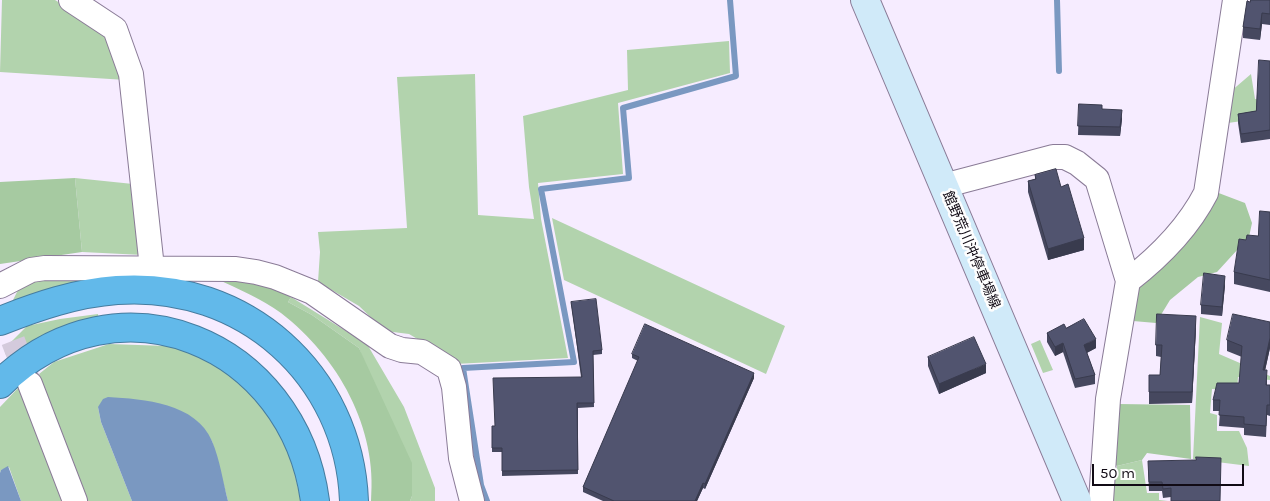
<!DOCTYPE html>
<html>
<head>
<meta charset="utf-8">
<style>
	body { margin:0 }
	#map { position:relative; width:1270px; height:501px; overflow:hidden; background:#f6ecff; font-family:Karla,sans-serif }
	canvas { display:block }
	.scale { position:absolute; left:1092px; top:464px; width:152px; height:22px; box-sizing:border-box; border:2px solid #110b15; border-top:0; padding-left:6px; font-size:15px; line-height:18px; white-space:nowrap; color:#110b15; -webkit-text-stroke:4px #fefefe; paint-order:stroke }
</style>
</head>
<body>
<div id="map">
<canvas width="1270" height="501"></canvas>
<div class="scale">50 m</div>
</div>
<script>
const ctx = document.querySelector('canvas').getContext('2d');
ctx.lineJoin = 'round';
function fillPath(path, color) { ctx.fillStyle = color; ctx.fill(path, 'evenodd'); }
function trace(path, color, width, dash) { ctx.strokeStyle = color; ctx.lineWidth = width; ctx.lineCap = dash ? 'butt' : 'round'; ctx.setLineDash(dash || []); ctx.stroke(path); }
function write(font, color, halo, rows, align = 'center') {
  ctx.font = font + ' Karla,"Noto Sans JP",sans-serif'; ctx.lineWidth = 5; ctx.setLineDash([]); ctx.textBaseline = 'middle'; ctx.strokeStyle = halo; ctx.fillStyle = color; for (const [text, x, y, turn = 0] of rows) {
    ctx.save(); ctx.translate(x, y); ctx.rotate((+turn || 0) * Math.PI / 180); ctx.textAlign = isNaN(turn) ? turn : align; if (halo) ctx.strokeText(text, 0, 0); ctx.fillText(text, 0, 0); ctx.restore();
  }
}
fillPath(new Path2D(`
	M2 0H55L111 34 126 80 0 72Z
	M729 41 730 73 618 103 623 174 538 183 541 219 568 358 455 364 436 350 409 334 385 331 359 306 318 282 320 252 318 232 407 228 397 77 475 74 478 215 534 219 529 187 523 116 628 90 627 50Z
	M1251 74 1255 99 1270 101V117L1228 123 1230 92Z
	M75 178 133 184 143 255 82 252Z
	M552 218 785 326 766 374 564 280Z
	M37 279 100 280 12 302 20 286Z
	M291 297 367 344 404 407 435 488V501H410L412 496 359 348 312 315 288 302Z
	M98 314 99 322 14 361 6 355 4 349 27 326 60 319Z
	M1200 317 1222 323 1219 354 1270 376V380L1238 377 1237 391 1212 389 1210 413 1217 415V431H1239L1247 448 1249 466 1193 459Z
	M1040 340 1053 370 1043 373 1031 344Z
	M109 344 167 346 194 353 248 386 285 432 301 501H228L212 441 198 422 98 407 101 422 132 501H87L39 374 54 362Z
	M20 386 64 501H21L9 467 1 470 0 473V407Z
	M1142 460 1147 493H1159V500L1168 501H1112L1117 466Z`), '#b2d3ad');
fillPath(new Path2D(`
	M75 178 82 252 0 264V182Z
	M1216 192 1245 203 1252 223 1249 237 1217 272 1198 277 1170 300 1156 323 1133 321 1138 288Z
	M217 279C244 281 267 285 291 297L288 302 312 315 359 348 412 463V496L410 501H371C378 428 338 357 281 313 262 299 238 289 217 279Z
	M1118 404 1190 405 1191 459 1147 453 1142 460 1117 466 1113 462Z`), '#a6caa1');
fillPath(new Path2D(`
	M108 397C144 399 196 403 212 441 220 460 223 482 228 501H132L101 422 98 407 103 399Z
	M8 466 21 501H0V473L1 470Z`), '#7a98c1');
trace(new Path2D(`
	M1057 0 1059 71
	M487 501 481 485 463 368 574 362 541 189 629 178 623 108 736 76 730 0`), '#7a98c1', 6);
trace(new Path2D(`
	M0 307 29 382`), '#d4cadc', 24, [24, 12]);
const street = new Path2D(`
	M71 0 115 29 131 74 152 268
	M943 186 1053 157H1065L1077 163 1097 179 1128 281 1108 399 1101 501
	M1128 281C1159 257 1188 228 1206 193L1235 0
	M0 286 31 270 45 268 236 269 256 272 275 277 312 292 390 346 402 350 422 352 449 369 454 387 461 458 472 501
	M30 384 75 501`);
const secondary = new Path2D(`
	M865 0 1077 501`);
const highway = new Path2D(`
	M0 321C38 306 76 293 117 290 244 281 349 374 354 501
	M0 384C118 268 294 343 315 501`);
trace(street, '#8a7b97', 26);
trace(secondary, '#8a7b97', 30);
trace(highway, '#467c9f', 30);
trace(street, '#fff', 24);
trace(secondary, '#d0eaf9', 28);
trace(highway, '#62b9ea', 28);
fillPath(new Path2D(`
	M1270 0V25L1262 24 1260 40 1243 38V27L1250 2Z
	M1270 61V139L1241 143 1238 123V114L1256 111Z
	M1079 104 1102 109 1122 119 1120 136 1078 135Z
	M1035 175 1061 187 1084 250 1048 260 1028 192V181L1035 179Z
	M1270 212V292L1234 284V272L1246 240 1258 236Z
	M1225 285 1222 316 1201 314V305Z
	M571 302 602 350V354L593 355 594 407 578 408V474L502 476V452H492V426H495L581 377Z
	M1270 322V348L1265 370 1267 381V385H1270V416L1267 415 1266 437 1244 435V428L1219 426 1220 411H1213V400L1239 383 1242 357 1227 351V340Z
	M1066 328 1096 348 1087 353 1095 375V384L1075 388 1063 352 1055 356 1047 342V333Z
	M1196 328 1192 403 1149 404V375H1160L1161 357 1156 356V345Z
	M632 354 754 378 705 489 703 488 697 501H603L583 492V487L638 361 632 358Z
	M928 357 986 373 939 394 928 366Z
	M1221 458 1171 497 1163 498 1162 491H1149L1148 470 1196 460Z`), '#46485f');
fillPath(new Path2D(`
	M1262 13V24L1260 40V29Z
	M1122 110V119L1120 136V127Z
	M1084 238V250L1048 260V249Z
	M1225 276V285L1222 316V307Z
	M1196 316V328L1192 403V392Z
	M1270 338V348L1263 380V370Z
	M1096 339V348L1084 354V345Z
	M1063 343V352L1055 356V347Z
	M986 364V373L939 394V384Z
	M754 373V378L705 489V484Z
	M703 483V488L697 501H695Z`), '#393b4e');
const building = new Path2D(`
	M1251 0H1270V14L1262 13 1260 29 1243 27 1247 1 1250 2Z
	M1259 60 1270 61V130L1241 134 1238 114 1256 111Z
	M1079 104 1102 105V109L1122 110 1120 127 1078 126Z
	M1056 169 1061 187 1068 184 1084 238 1048 249 1028 181 1036 179 1035 175Z
	M1260 211 1270 212V280L1234 272 1239 239 1246 240 1247 235 1258 236Z
	M1204 273 1225 276 1222 307 1201 305Z
	M596 299 602 350 593 351 594 403H577L578 470 502 471V448H492V426H495L493 378 582 377 571 302Z
	M1157 314 1196 316 1192 392H1149V375H1160L1162 345H1156Z
	M1233 314 1270 322V338L1263 370H1267L1266 385H1270V405H1267L1266 426 1244 424V417L1219 415 1220 400H1213L1217 383H1239L1242 346 1227 340Z
	M1084 319 1096 339 1084 345 1095 375 1075 379 1063 343 1055 347 1047 333 1064 324 1066 328Z
	M645 324 754 373 705 484 703 483 695 501H614L583 487 639 357 632 354Z
	M974 337 986 364 939 384 928 357Z
	M1196 457 1221 458 1220 501H1171V488L1163 489 1162 482H1149L1148 461 1196 460Z`);
fillPath(building, '#51546f');
trace(building, '#393b4e', 1);
write('14px', '#110b15', '#fefefe', [
	["館野荒川沖停車場線",971,250,67]
]);
</script>
</body>
</html>
